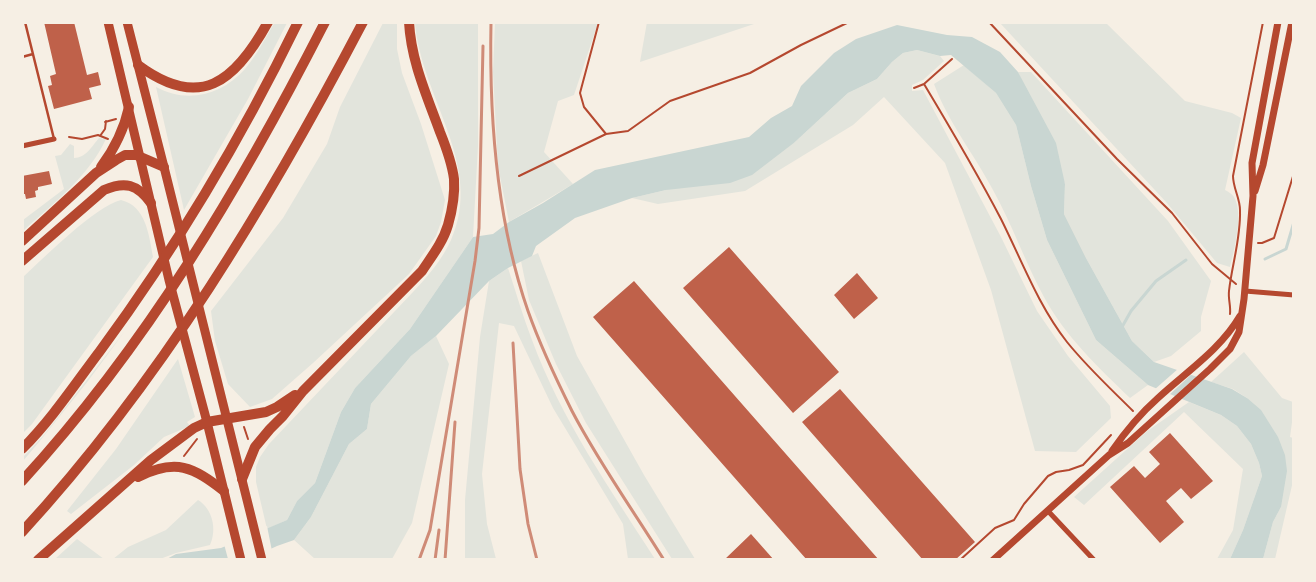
<!DOCTYPE html>
<html>
<head>
<meta charset="utf-8">
<style>
	body { margin:0 }
	#map { position:relative; width:1316px; height:582px; overflow:hidden; background:#f6efe4; font-family:Spectral,serif }
	canvas { display:block }
	.frame { position:absolute; inset:0; border:24px solid #f6efe4; pointer-events:none }
</style>
</head>
<body>
<div id="map">
<canvas width="1316" height="582"></canvas>
<div class="frame"></div>
</div>
<script>
const ctx = document.querySelector('canvas').getContext('2d');
ctx.lineJoin = 'round';
function fillPath(path, color) { ctx.fillStyle = color; ctx.fill(path, 'evenodd'); }
function trace(path, color, width, dash) { ctx.strokeStyle = color; ctx.lineWidth = width; ctx.lineCap = dash ? 'butt' : 'round'; ctx.setLineDash(dash || []); ctx.stroke(path); }
fillPath(new Path2D(`
	M275 22 287 23 248 99 184 210 156 87C187 104 222 95 245 69 257 55 265 38 275 22Z
	M415 22 476 23 478 24V146L473 237 410 329 355 388 341 412 315 483 297 501 287 520 267 529 256 482V467L260 457 269 444 413 292C428 276 442 260 451 240 485 165 420 96 415 22Z
	M647 22H757V23L640 62Z
	M383 23H397V49L402 73 421 124 445 200 441 222 436 236 409 274 313 363 272 399 250 407 228 384 215 341 211 311 283 218 327 144 340 107Z
	M495 23H598L574 95 558 101 544 152 573 184 509 222 498 166 493 72Z
	M1000 23H1106L1185 101 1232 113 1241 118 1225 190C1229 192 1232 194 1234 197 1244 214 1234 250 1230 267L1217 263 1166 202Z
	M917 50 940 56 944 61 923 80 912 85V91L923 90 1001 237 1037 311 1068 356 1110 406 1111 418 1076 452 1035 451 991 290 945 163 884 97 853 125 745 191 658 204 632 198 666 190 795 142 848 93 877 79 892 62 903 53Z
	M964 65 996 93 1016 125 1031 186 1047 240 1096 340 1148 385 1130 398C1098 367 1065 336 1044 297 1025 262 1012 224 993 190 974 154 948 122 934 84Z
	M1018 72H1031L1168 221 1211 281 1201 317V331L1171 356 1154 362 1132 341 1086 258 1064 214 1065 184Z
	M99 138 106 139C89 176 52 205 23 231V220L64 189 55 156 61 155 70 144 74 146V158C86 158 92 146 99 138Z
	M121 200C146 206 149 235 153 257L32 424 23 433V277C45 257 94 207 121 200Z
	M538 253 577 356 644 475 695 559H672L586 423 556 364 529 300 521 261Z
	M508 268C516 292 523 317 532 340 561 419 610 489 655 559H628L623 524 553 408 514 326 499 323 482 474 487 524 496 559 465 560V500L480 337 489 281Z
	M125 331 88 381 39 442 23 461V457L44 435Z
	M436 336 449 364 412 523 392 559H315L294 540 311 517 349 444 367 429 371 404 411 356Z
	M1244 352 1282 398 1293 402V415L1290 437 1293 438V481L1275 559H1263L1273 522 1281 507 1247 398 1233 389 1211 382Z
	M178 359 195 417 187 422 190 426 164 437 134 465 71 514 67 511 116 449Z
	M1189 402 1221 415 1237 426 1251 444 1259 463 1262 476 1243 530 1230 559H1217L1233 530 1243 469 1184 412 1084 505 1074 497 1146 432Z
	M198 500C213 509 217 530 210 545L176 553 160 559H113L128 547 166 530Z
	M77 539 104 559H55Z`), '#e2e4dc');
fillPath(new Path2D(`
	M897 25 947 35 972 37 1000 52 1018 72 1056 143 1065 184 1064 214 1086 258 1132 341 1154 362 1232 389 1247 398 1261 410 1278 437 1285 455 1287 471 1281 507 1273 522 1263 559H1230L1243 530 1262 476 1259 463 1251 444 1237 426 1221 415 1148 385 1096 340 1047 240 1031 186 1016 125 996 93 951 55 940 56 917 50 903 53 892 62 877 79 848 93 795 142 752 175 730 183 666 190 632 198 575 218 536 246 532 256 508 268 489 281 436 336 411 356 371 404 367 429 349 444 311 517 294 540 277 546 249 559 165 560 176 554 221 548 287 520 297 501 315 483 341 412 355 388 410 329 473 237 493 234 509 222 543 203 595 170 749 137 771 118 792 106 801 86 834 53 856 39Z`), '#c9d6d2');
fillPath(new Path2D(`
	M1179 368 1193 373 1168 396 1154 390Z
	M267 526 272 551 254 560 228 559 224 544Z`), '#f6efe4');
trace(new Path2D(`
	M1265 259 1286 249 1294 222
	M1122 327 1131 311 1156 281 1186 260`), '#c9d6d2', 3);
fillPath(new Path2D(`
	M44 22H74L87 75 98 72 101 85 89 88 92 99 54 109 48 86 52 85 50 76 56 74Z
	M49 171 52 184 38 187V190L35 191 36 197 26 199 25 194H22V176Z
	M729 247 839 372 793 413 683 288Z
	M857 273 878 298 854 319 834 295Z
	M634 281 879 560H807L593 317Z
	M840 389 975 542 955 560H923L802 422Z
	M1170 433 1213 481 1191 499 1181 488 1166 501 1184 522 1160 543 1110 487 1134 466 1145 478 1160 464 1149 452Z
	M751 534 774 560H724Z`), '#bf614a');
trace(new Path2D(`
	M599 22 580 93 584 107 606 134
	M989 22 1117 159 1172 213 1212 264 1236 284
	M924 84C951 129 977 173 1001 219 1022 261 1038 305 1067 342 1088 368 1110 388 1133 411
	M914 88 924 84 952 59
	M105 122 116 119
	M100 136 105 129 106 121
	M69 137 82 139 98 135 108 139
	M519 176 606 134 628 131 670 101 750 73 801 45 849 22
	M1258 243H1262L1274 238 1294 173
	M1230 314C1231 306 1228 299 1229 291 1232 264 1241 238 1240 210 1240 198 1233 188 1233 176L1263 22
	M244 427 248 439
	M184 456 197 439
	M960 560 995 528 1014 520 1024 504 1048 476 1056 472 1069 470 1083 465 1111 435`), '#b5482f', 2);
trace(new Path2D(`
	M25 22 54 139
	M22 57 33 54`), '#b5482f', 2.5);
trace(new Path2D(`
	M22 146 54 139
	M1245 291 1294 295
	M1048 511 1094 560`), '#b5482f', 5);
trace(new Path2D(`
	M1255 191 1263 165 1292 22
	M1112 451C1125 432 1140 414 1158 398 1186 372 1220 350 1240 316
	M993 560 1109 455 1128 443 1210 369 1230 349 1239 332 1244 299 1253 196 1252 163 1278 22`), '#b5482f', 7);
trace(new Path2D(`
	M108 22 169 280 207 422 241 560
	M127 22 164 167 262 560`), '#b5482f', 9);
trace(new Path2D(`
	M138 65C200 111 235 82 268 22
	M101 167C115 148 124 130 129 107
	M22 241 96 173 116 160 125 155H136L164 167
	M22 261 104 190C125 181 137 184 151 203
	M22 449C52 419 75 384 100 351 176 248 242 137 298 22
	M138 477C176 458 193 467 224 491
	M242 479 255 447 270 429 283 416 303 391 422 271C432 256 443 242 448 225 452 211 455 194 454 179 452 163 446 147 440 132 427 96 411 61 409 22
	M22 481C147 345 241 186 325 22
	M22 532C161 381 268 203 363 22
	M38 560 151 460 194 428 207 422 266 412 277 407 295 395`), '#b5482f', 10);
trace(new Path2D(`
	M491 22C489 118 496 219 528 311 540 345 556 379 572 411 599 463 633 510 664 560
	M513 343 520 469 528 524 537 560
	M419 560 430 530 475 261 479 228 483 46
	M435 560 439 530
	M445 560 455 422`), '#cf8b77', 3);
</script>
</body>
</html>
